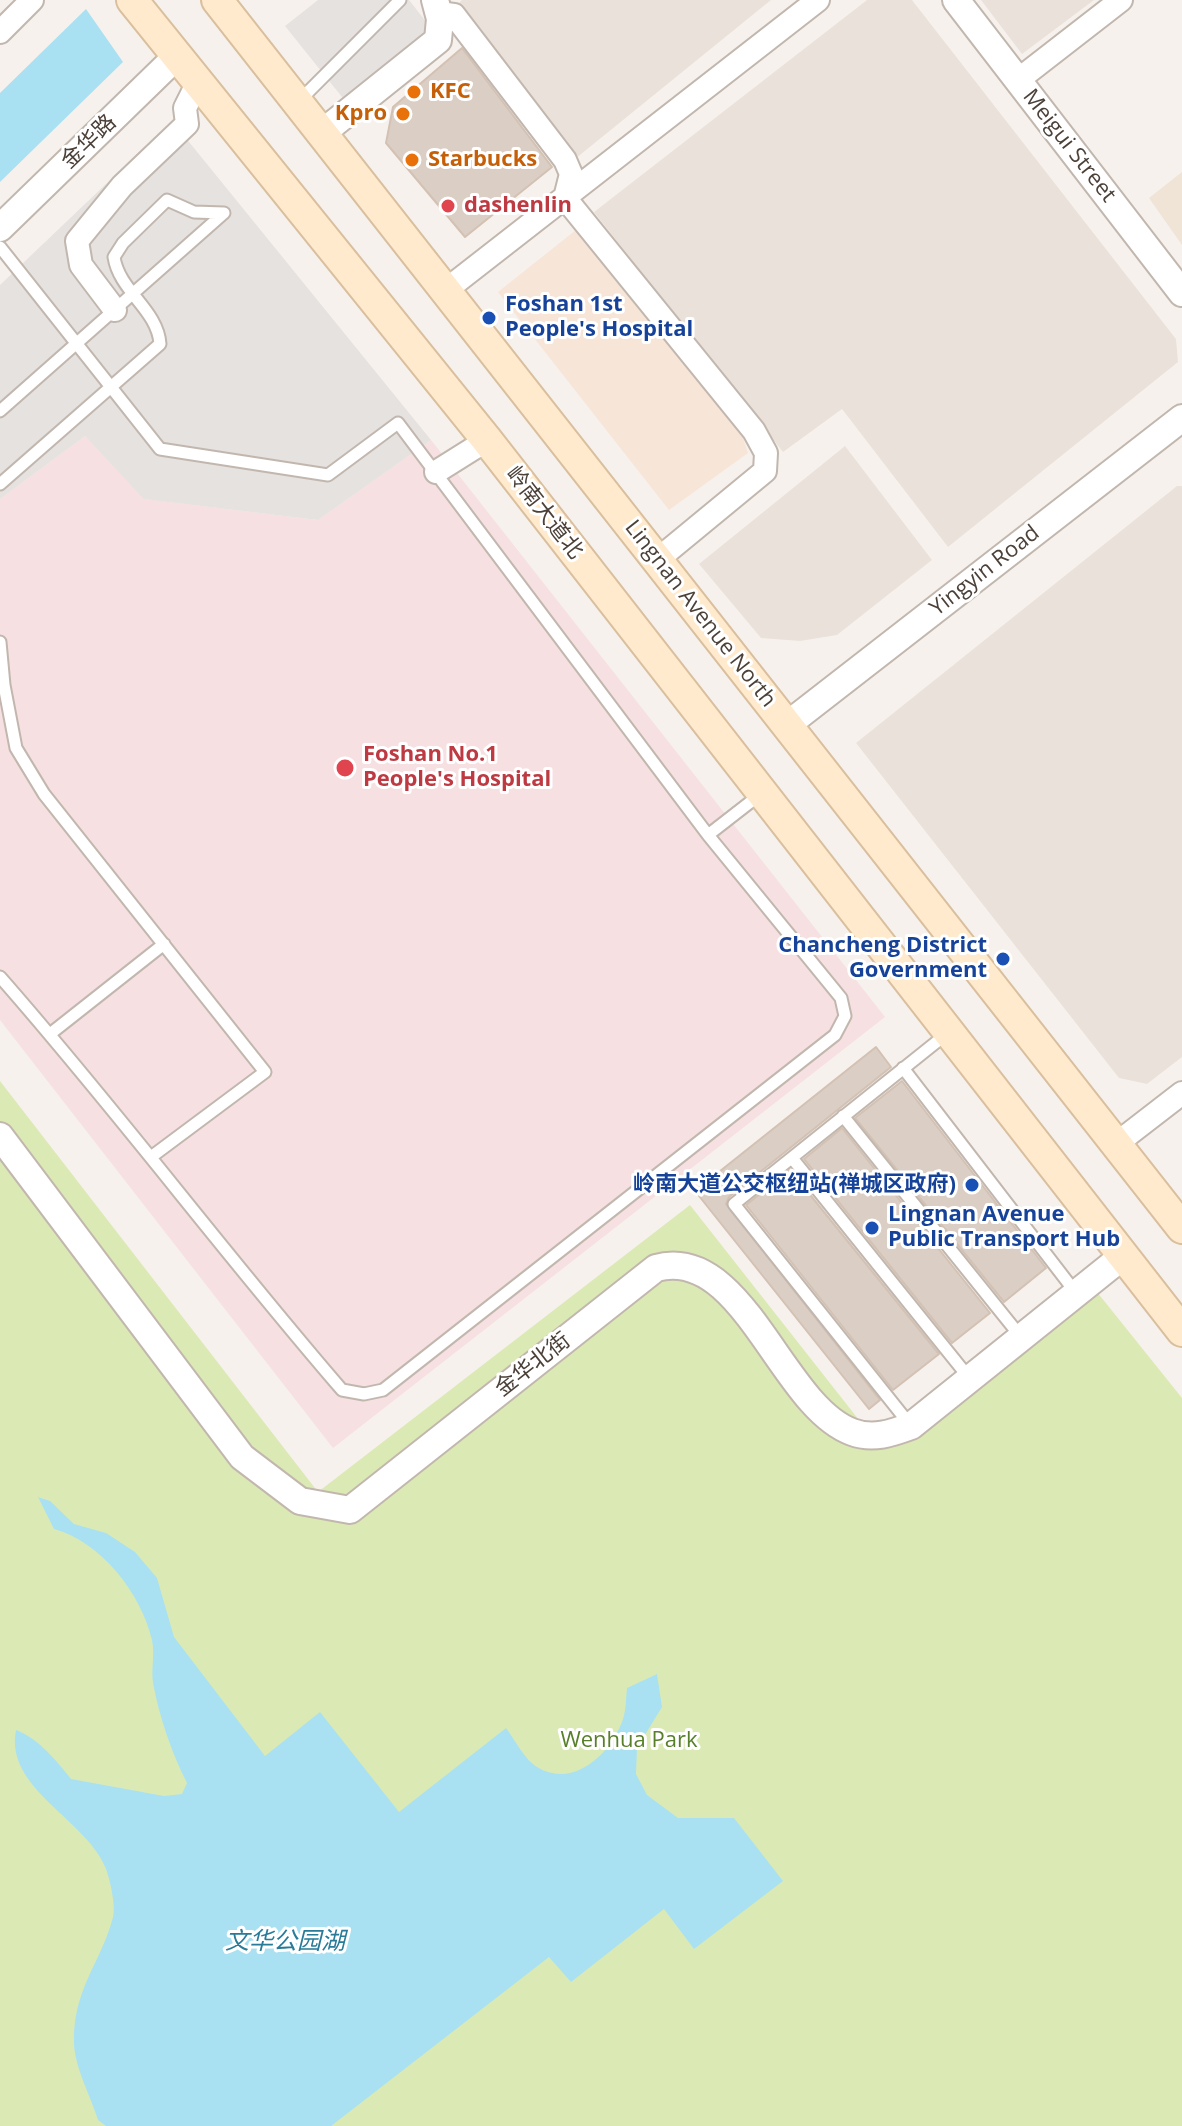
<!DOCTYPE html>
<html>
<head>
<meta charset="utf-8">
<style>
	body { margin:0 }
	canvas { display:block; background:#f6f1ec }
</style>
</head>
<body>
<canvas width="1182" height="2126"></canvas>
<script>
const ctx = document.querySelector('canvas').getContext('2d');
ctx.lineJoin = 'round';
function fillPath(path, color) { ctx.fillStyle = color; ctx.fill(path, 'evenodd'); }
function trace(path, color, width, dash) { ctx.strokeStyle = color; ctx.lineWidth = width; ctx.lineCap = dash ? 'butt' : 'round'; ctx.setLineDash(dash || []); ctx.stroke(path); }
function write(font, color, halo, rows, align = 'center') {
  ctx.font = font + ' "Open Sans","Noto Sans SC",sans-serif'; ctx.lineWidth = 6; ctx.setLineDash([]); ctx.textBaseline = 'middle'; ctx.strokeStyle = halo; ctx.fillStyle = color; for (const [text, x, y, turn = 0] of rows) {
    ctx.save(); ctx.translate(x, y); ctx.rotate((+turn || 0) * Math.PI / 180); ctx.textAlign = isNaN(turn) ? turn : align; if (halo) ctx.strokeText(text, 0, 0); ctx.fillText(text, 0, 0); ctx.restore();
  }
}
fillPath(new Path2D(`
	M462 0H771L575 159 458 4Z
	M867 0H912L1176 339 1178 362 948 547 842 409 783 452 594 212Z
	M981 0H1094L1022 54Z
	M845 446 932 560 837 635 800 641 761 638 699 564Z
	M1177 486H1182V1057L1147 1084 1119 1078 856 743Z`), '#eae2da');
fillPath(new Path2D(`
	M581 226 738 423 748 453 669 510 498 292Z`), '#f7e5d8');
fillPath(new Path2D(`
	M1182 172V245L1149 198Z`), '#efe4d6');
fillPath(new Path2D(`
	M85 436 145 499 318 520 431 440 885 1017 333 1448 0 1020V499Z`), '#f6e0e1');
fillPath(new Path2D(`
	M0 1081 318 1492 690 1205 881 1448 1097 1292 1182 1398V2126H0Z`), '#dbeab5');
fillPath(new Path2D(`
	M318 0H409L438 37 350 107 285 26Z
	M172 121 431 440 318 520 144 499 85 436 0 499V285Z`), '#e5e2e0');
fillPath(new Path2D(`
	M86 9 123 62 0 182V93Z
	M38 1497 50 1501 74 1524 106 1533 135 1552 157 1578 174 1637 265 1756 320 1712 399 1812 506 1728C515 1740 525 1760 537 1767 574 1790 612 1752 623 1719 626 1710 626 1698 627 1688L657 1674 662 1707 637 1748 636 1774 647 1795 678 1818H734L783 1881 694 1949 664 1909 571 1982 549 1957 331 2126H106L98 2120C91 2097 75 2068 74 2044 72 1990 101 1963 113 1917 116 1906 110 1880 106 1869 88 1820 4 1789 16 1730 38 1738 57 1761 71 1779L164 1796 182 1794 187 1783C172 1754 159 1716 153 1683 151 1669 155 1654 152 1640 141 1593 101 1542 54 1529Z`), '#a9e1f2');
const building = new Path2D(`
	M462 48 552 167 465 237 386 143 393 107Z
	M876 1047 891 1067 729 1197 726 1204 880 1400 869 1409 695 1191Z
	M902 1081 1046 1268 1004 1302 855 1118Z
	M842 1128 990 1313 952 1343 804 1159Z
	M790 1170 939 1354 893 1390 746 1205Z`);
fillPath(building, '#dbcec4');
trace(building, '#d3c2b4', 2);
const service = new Path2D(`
	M298 102 400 0
	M0 247 160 449 328 475 398 423 708 835
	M0 411 224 213
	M0 484 160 344C158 310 119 291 114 257L123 243 167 200 194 212 224 213
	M0 642 4 685 16 748 44 794 265 1072 151 1157
	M0 977C118 1111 225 1255 342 1390L364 1394 383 1390 835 1035 845 1016 841 998 708 835 762 793
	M50 1034 164 944
	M903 1068 1076 1293
	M843 1116 1021 1337
	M792 1158 970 1379
	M911 1426 734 1204 949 1032`);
const minor = new Path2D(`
	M438 13 454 15 565 160 571 174 565 198
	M0 32 32 0
	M1018 80 1121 0
	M565 198 754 431 766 453 765 471 657 560
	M446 290 818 0
	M115 310 81 265 77 241 122 186 187 124 185 108 199 80
	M436 472 487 440
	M1116 1144 1182 1093`);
const tertiary = new Path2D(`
	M956 0 1182 293
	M322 133 438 40 440 19 435 0
	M0 228 178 55
	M787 725 1182 418
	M0 1136 242 1457 300 1501 350 1510 656 1268C743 1244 781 1406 852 1432 873 1440 892 1433 911 1426L1123 1256`);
const secondary = new Path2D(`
	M132 0 487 440 1182 1331
	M217 0 1182 1228`);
trace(service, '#c2b7ae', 15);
trace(minor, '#c2b7ae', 26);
trace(tertiary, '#c2b7ae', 30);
trace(secondary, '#d9bf9e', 34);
trace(service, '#fff', 11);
trace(minor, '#fff', 22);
trace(tertiary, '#fff', 26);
trace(secondary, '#ffeacd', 30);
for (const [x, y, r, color] of [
	[414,92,8,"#e8710a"],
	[403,114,8,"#e8710a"],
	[412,160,8,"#e8710a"],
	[448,206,8,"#e0444e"],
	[489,318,8,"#1a4fb4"],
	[345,768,10,"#e0444e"],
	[1003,959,8,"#1a4fb4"],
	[972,1185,8,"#1a4fb4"],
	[872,1228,8,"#1a4fb4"]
]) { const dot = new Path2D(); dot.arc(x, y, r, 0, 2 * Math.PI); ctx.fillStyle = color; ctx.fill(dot); trace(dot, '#fff', 3); }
write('bold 22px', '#c56008', '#fff', [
	["KFC",430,92],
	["Kpro",387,114,"right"],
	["Starbucks",428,160]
], 'left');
write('22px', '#4b4139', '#fff', [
	["金华路",89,142,-44],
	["Meigui Street",1069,146,52],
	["岭南大道北",544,513,52],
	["Yingyin Road",985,571,-38],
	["Lingnan Avenue North",700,614,52],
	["金华北街",533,1365,-38]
]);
write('bold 22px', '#be3a42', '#fff', [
	["dashenlin",464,206],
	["Foshan No.1",363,755],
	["People's Hospital",363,780]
], 'left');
write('bold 22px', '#164399', '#fff', [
	["Foshan 1st",505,305],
	["People's Hospital",505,330],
	["Chancheng District",987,946,"right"],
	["Government",987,971,"right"],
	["岭南大道公交枢纽站(禅城区政府)",956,1185,"right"],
	["Lingnan Avenue",888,1215],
	["Public Transport Hub",888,1240]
], 'left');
write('22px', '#587f2a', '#fff', [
	["Wenhua Park",629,1741]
]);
write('italic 24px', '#287c99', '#fff', [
	["文华公园湖",285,1942]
]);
</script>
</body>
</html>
